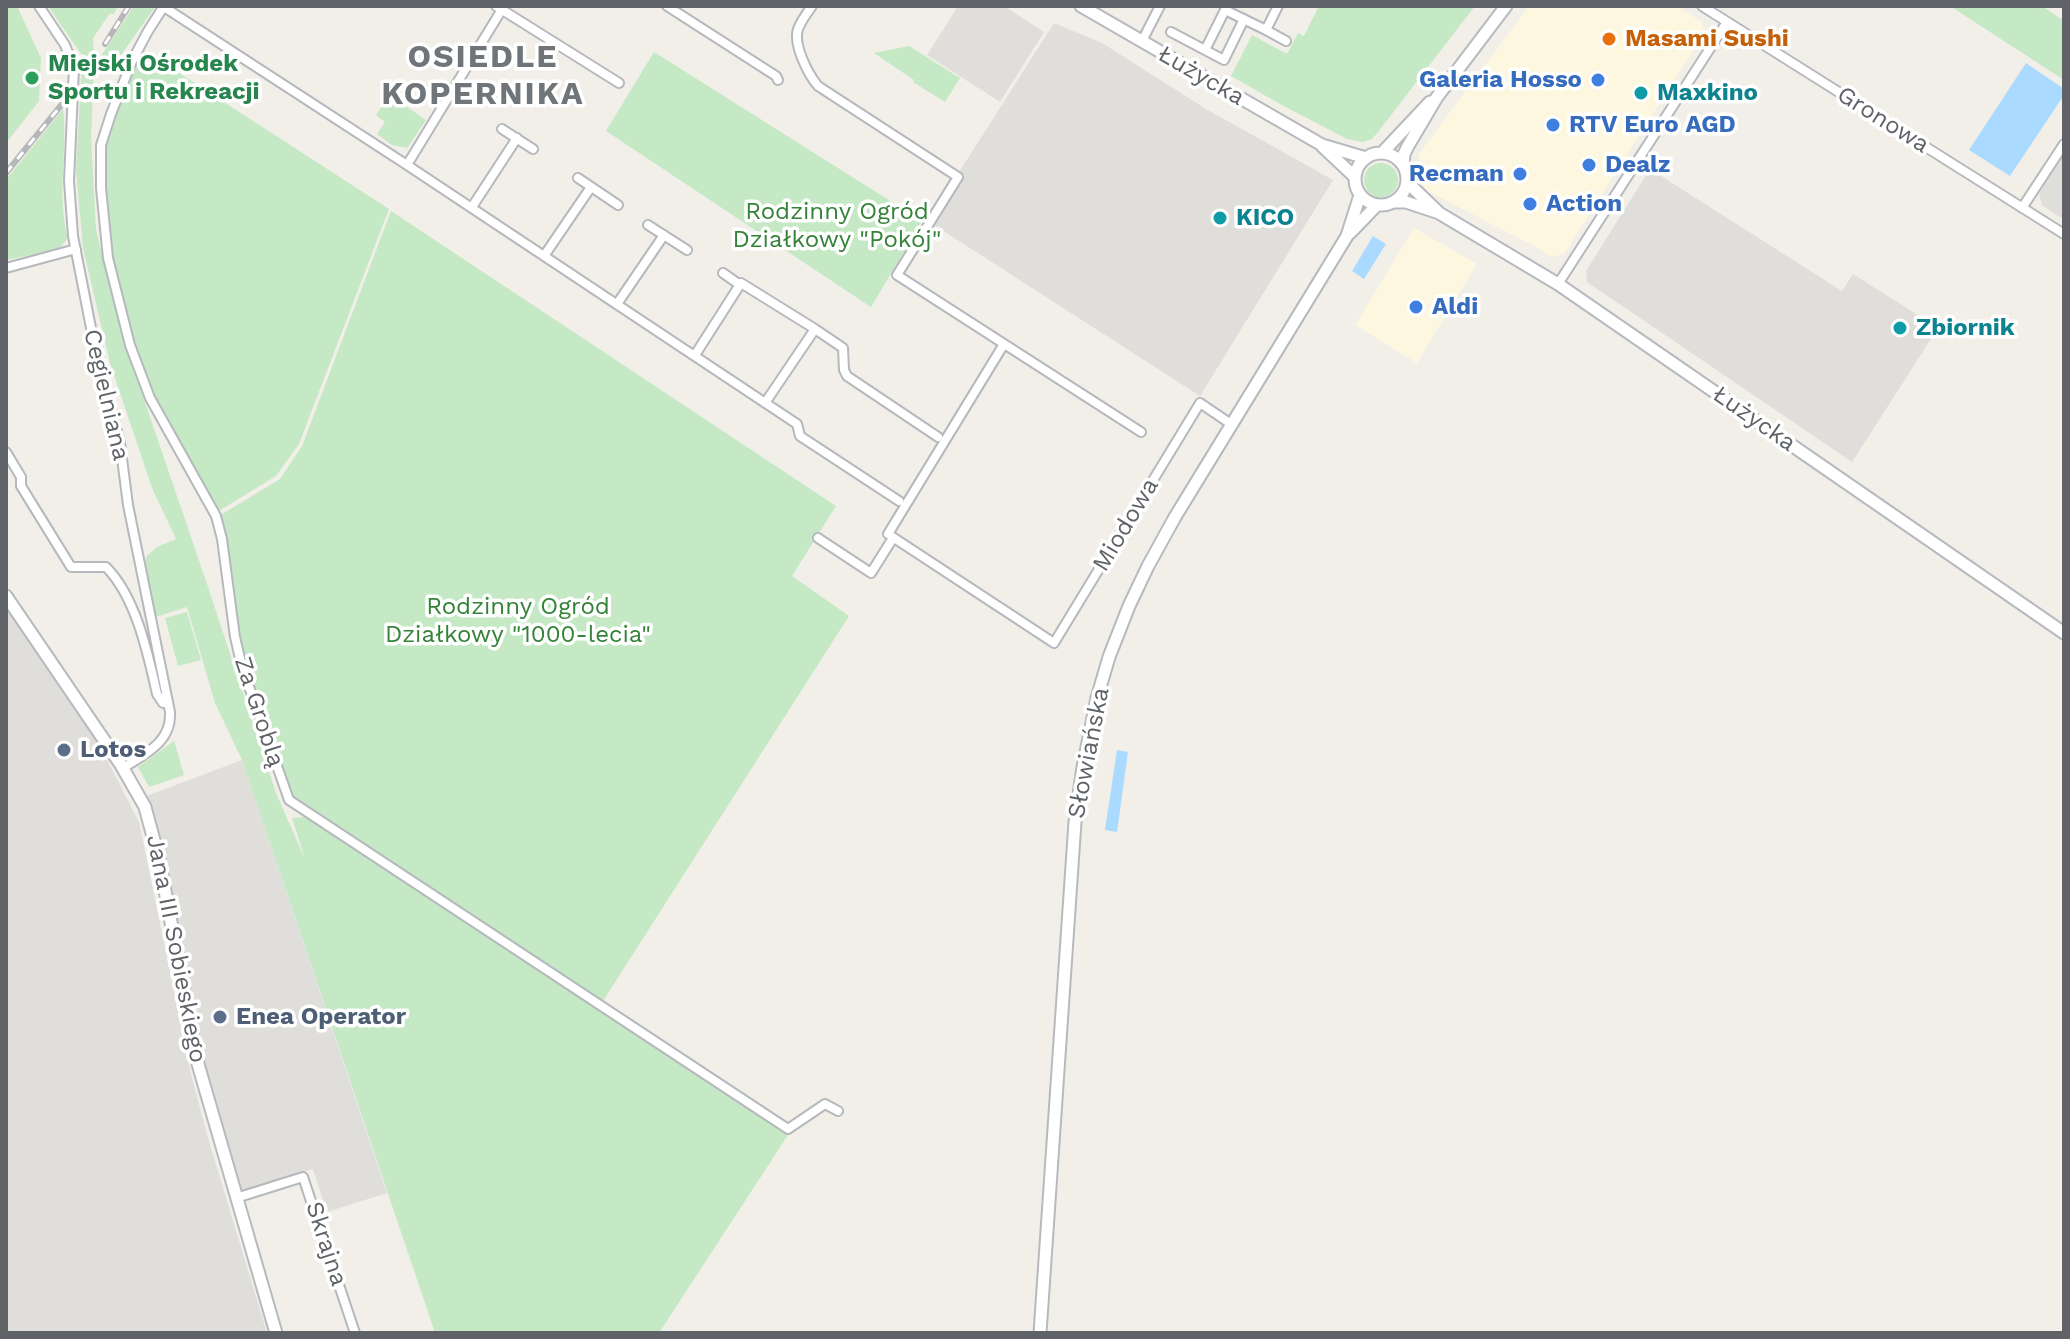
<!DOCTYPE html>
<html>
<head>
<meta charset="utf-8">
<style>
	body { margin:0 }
	#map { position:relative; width:2070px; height:1339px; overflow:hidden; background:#f1efe8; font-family:"Work Sans",sans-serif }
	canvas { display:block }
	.frame { position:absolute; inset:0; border:8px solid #5f6368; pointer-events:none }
</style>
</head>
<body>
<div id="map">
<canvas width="2070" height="1339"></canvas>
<div class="frame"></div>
</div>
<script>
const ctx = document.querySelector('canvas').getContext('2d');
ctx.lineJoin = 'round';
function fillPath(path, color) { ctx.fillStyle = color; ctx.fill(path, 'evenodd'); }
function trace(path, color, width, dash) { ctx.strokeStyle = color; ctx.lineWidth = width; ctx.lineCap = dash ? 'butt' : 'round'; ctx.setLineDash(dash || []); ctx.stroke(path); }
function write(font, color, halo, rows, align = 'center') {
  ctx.font = font + ' "Work Sans",sans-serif'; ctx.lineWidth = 7; ctx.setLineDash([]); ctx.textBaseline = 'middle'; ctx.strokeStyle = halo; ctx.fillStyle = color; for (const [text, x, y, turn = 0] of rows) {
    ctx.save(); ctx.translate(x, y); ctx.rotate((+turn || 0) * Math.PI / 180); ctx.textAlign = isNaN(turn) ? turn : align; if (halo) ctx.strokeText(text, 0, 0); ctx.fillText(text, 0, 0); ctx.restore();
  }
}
fillPath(new Path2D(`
	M1529 6H1677L1702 22 1704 33 1564 254 1552 257 1536 247 1424 189 1419 154Z
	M1414 228 1477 264 1417 363 1355 325Z`), '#fef7e0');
fillPath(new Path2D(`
	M958 6H1004L1044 32 1000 102 927 55Z
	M1054 23 1102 43 1206 109 1333 180 1200 396 928 221Z
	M2064 154V220L2042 205 2039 193Z
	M1650 169 1842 291 1853 274 1938 328 1852 462 1587 282 1586 271Z
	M6 605 100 746 139 822 191 1074 208 1138 267 1333H6Z
	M242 760 387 1193 327 1212 313 1169 229 1195 193 1069 179 959 144 797Z`), '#e0deda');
fillPath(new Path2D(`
	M6 6H17L41 58 39 101 6 143Z
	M48 6H118L113 15 110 13 93 38 94 58 81 54Z
	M134 6H156L118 59H99Z
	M1319 6H1475L1378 132 1372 139 1363 142 1347 139 1280 104 1231 76 1252 35 1287 54 1298 33 1304 36Z
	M1950 6H2042L2064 21V80Z
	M909 46 960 78 945 102 913 82 914 80 874 53Z
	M142 49 389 209 299 444 276 476 217 512 161 415 132 344 112 257 105 188V145Z
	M654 52 922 221 871 307 606 131Z
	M82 60 94 65 91 138 96 229 120 329 207 584 276 793 305 859 292 818 305 817 788 1135 659 1333H435L242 760 215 703 187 607 156 617 143 566 147 556 157 547 176 539 152 488 110 363 83 248 76 170Z
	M390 95 426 120 407 148 392 145 377 134 385 122 376 115Z
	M63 109C68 151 56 195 68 238L59 249 6 260V180Z
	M1364 180a17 17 0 1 1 34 0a17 17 0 1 1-34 0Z
	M391 211 836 506 792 576 849 616 603 1001 293 797 276 754 247 663 239 633 227 542 219 516 280 479 302 446Z
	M187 612 201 660 178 666 165 618Z
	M174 741 184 775 149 787 138 767Z`), '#c5e8c5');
fillPath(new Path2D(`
	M2026 63 2064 89V95L2010 176 1969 150Z
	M1373 236 1386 244 1364 279 1352 271Z
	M1117 750 1128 752 1117 832 1105 830Z`), '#aadaff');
const street = new Path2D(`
	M39 6 65 45 74 67 69 181 73 236 93 338 120 443 128 505 170 712C172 742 145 754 123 768
	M164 6 148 31 132 61 111 114 101 145V188L108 258 130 345 150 398 216 516 222 539 235 637 242 667 289 800 788 1129 825 1104 838 1111
	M496 6 619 83
	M667 6 776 76 778 80
	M812 6C807 13 801 21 798 29 793 45 808 74 818 86L958 177 897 275 1141 432
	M1702 6 2064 234
	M164 7 407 165 797 424 800 436 899 501
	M1227 7 1225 10 1266 30 1278 6
	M1225 10 1205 50 1224 60 1244 19
	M1266 30 1286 41
	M1171 32 1205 50
	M1142 41 1160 6
	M502 129 533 149
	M407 165 504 6
	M578 178 618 205
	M472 207 517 138
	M2022 208 2064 144
	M648 225 687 250
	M544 256 591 187
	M6 268 76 249
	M723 273 740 285
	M1558 284 1727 22
	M617 304 664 235
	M815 329 843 348 844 370 847 376 938 437
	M1004 344 888 534 1054 643 1200 403 1231 424
	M695 355 741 283 815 329 765 403
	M6 452 21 477V486L71 567H106C136 597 148 654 157 694L163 703 168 702
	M818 538 871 573 893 538
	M236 1198 303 1177 355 1333`);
const secondary = new Path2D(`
	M1081 6 1322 145 1366 158
	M1322 146 1355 177
	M1355 179a26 26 0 1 1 52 0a26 26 0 1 1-52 0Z
	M1382 153 1430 102
	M1403 165 1404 154 1408 146 1437 97 1506 6
	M1408 183 1438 212
	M1395 202H1406L1439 213 1558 284 2064 633
	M1350 233 1377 205
	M6 596 121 765 145 807 159 859 198 1064 276 1333
	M1040 1333 1075 822 1083 767 1097 698 1109 657 1129 606 1148 566 1175 517 1347 236 1360 195`);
trace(street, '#b5b8bc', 12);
trace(secondary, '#b6babf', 15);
trace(street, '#fff', 8);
trace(secondary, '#fff', 11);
const rail = new Path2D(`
	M105 44 129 6
	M6 173 63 103`);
trace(rail, '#b6b7b8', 6);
trace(rail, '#fff', 3, [9]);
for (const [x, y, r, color] of [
	[1609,39,8,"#e8710a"],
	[32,78,8,"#2e9e5b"],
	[1598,80,8,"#3f7fe0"],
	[1641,93,8,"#0f9aa8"],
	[1553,125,8,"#3f7fe0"],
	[1589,165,8,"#3f7fe0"],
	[1520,174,8,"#3f7fe0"],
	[1530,204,8,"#3f7fe0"],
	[1220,218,8,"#0f9aa8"],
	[1416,307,8,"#3f7fe0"],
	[1900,328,8,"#0f9aa8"],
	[64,750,8,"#5c6f8a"],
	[220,1017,8,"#5c6f8a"]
]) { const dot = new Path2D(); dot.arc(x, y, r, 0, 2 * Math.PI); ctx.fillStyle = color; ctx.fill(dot); trace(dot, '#fff', 3); }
write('bold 24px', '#c56008', '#fff', [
	["Masami Sushi",1625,39]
], 'left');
write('bold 24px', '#27864d', '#fff', [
	["Miejski Ośrodek",48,64],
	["Sportu i Rekreacji",48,92]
], 'left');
write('24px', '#5f6368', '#fff', [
	["Łużycka",1201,76,30],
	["Gronowa",1883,120,32],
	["Cegielniana",106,395,77],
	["Łużycka",1754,419,35],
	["Miodowa",1126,525,-59],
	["Za Groblą",259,712,72],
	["Słowiańska",1089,753,-79],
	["Jana III Sobieskiego",176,949,79],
	["Skrajna",326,1244,72]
]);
write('bold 24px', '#366cbe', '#fff', [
	["Galeria Hosso",1582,80,"right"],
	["RTV Euro AGD",1569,125],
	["Dealz",1605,165],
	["Recman",1504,174,"right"],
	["Action",1546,204],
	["Aldi",1432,307]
], 'left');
write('bold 24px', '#0d838f', '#fff', [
	["Maxkino",1657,93],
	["KICO",1236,218],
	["Zbiornik",1916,328]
], 'left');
write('24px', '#348238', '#fff', [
	["Rodzinny Ogród",837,212],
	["Działkowy \"Pokój\"",837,240],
	["Rodzinny Ogród",518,607],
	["Działkowy \"1000-lecia\"",518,635]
]);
write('bold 24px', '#4e5e75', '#fff', [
	["Lotos",80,750],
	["Enea Operator",236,1017]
], 'left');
ctx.letterSpacing = '2px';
write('bold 32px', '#70757a', '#fff', [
	["OSIEDLE",483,58],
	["KOPERNIKA",483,95]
]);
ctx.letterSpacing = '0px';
</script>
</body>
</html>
